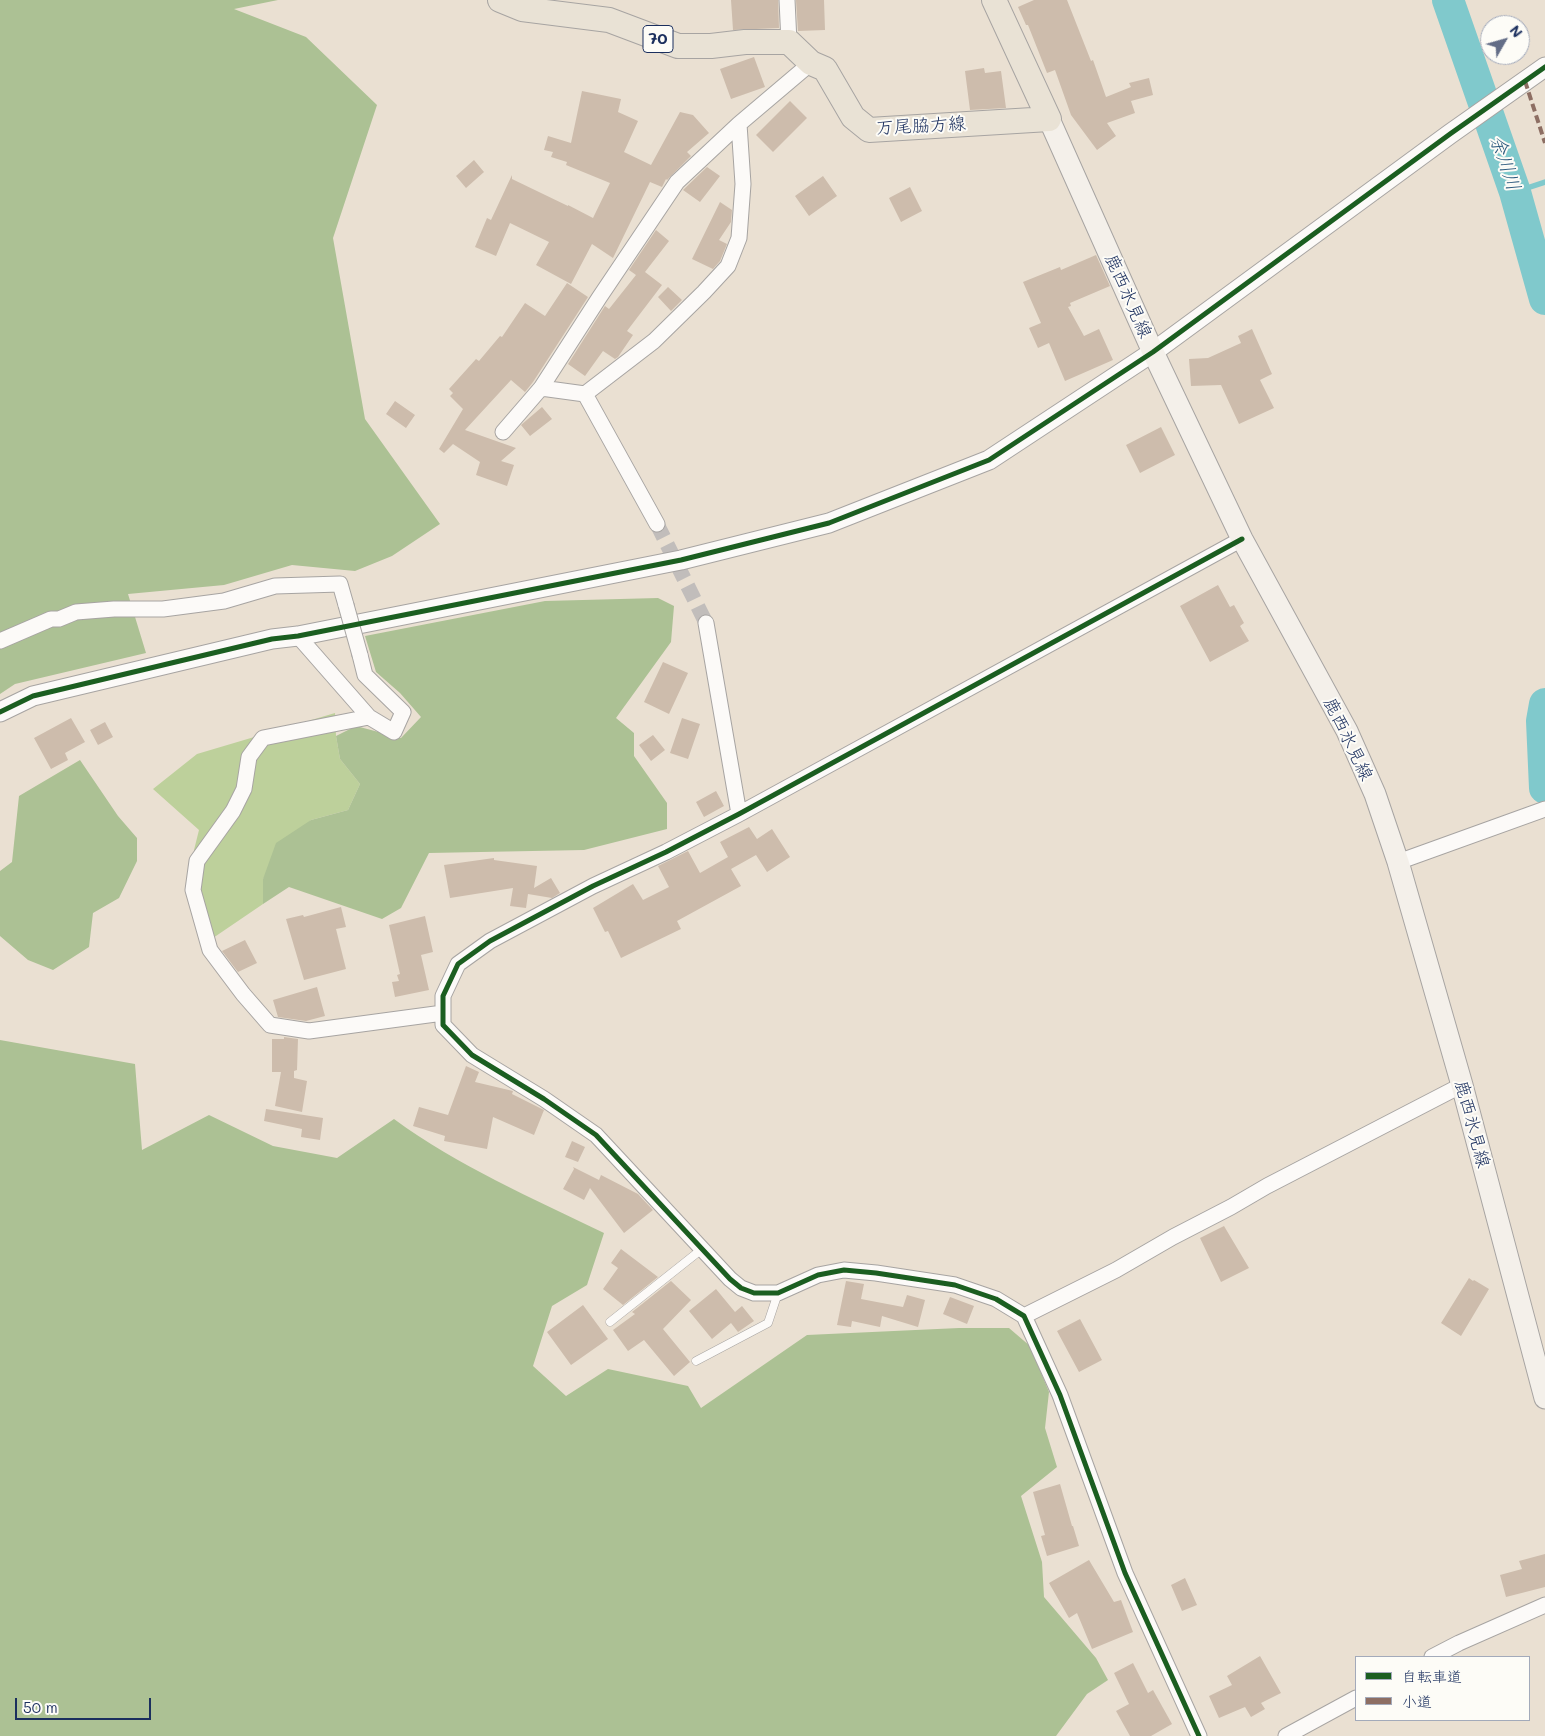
<!DOCTYPE html>
<html>
<head>
<meta charset="utf-8">
<style>
	body { margin:0 }
	#map { position:relative; width:1545px; height:1736px; overflow:hidden; background:#eae0d2; font-family:Mali,"Klee One",sans-serif }
	canvas { display:block }
	.legend { position:absolute; left:1355px; top:1656px; width:175px; height:65px; box-sizing:border-box; background:#fdfcf7; border:1px solid #a3aaba; margin:0; padding:6px 9px; list-style:none; font-size:15px; color:#1b2f5e }
	.legend li { display:flex; align-items:center; gap:10px; height:25px }
	.legend b { width:25px; border:1px solid #a3aaba }
	.north { position:absolute; left:1480px; top:15px; width:50px; height:50px; box-sizing:border-box; background:#fdfcf7; border:1px solid #a3aaba; border-radius:50%; rotate:52deg; font-size:14px; font-weight:700; line-height:20px; text-align:center; color:#1b2f5e }
	.north::after { content:''; display:block; margin:auto; width:18px; height:22px; background:#636d87; clip-path:polygon(50% 0,100% 100%,50% 72%,0 100%) }
	.scale { position:absolute; left:15px; top:1698px; width:136px; height:22px; box-sizing:border-box; border:2px solid #1b2f5e; border-top:0; padding-left:6px; font-size:15px; line-height:18px; white-space:nowrap; color:#1b2f5e; -webkit-text-stroke:4px #fdfcf7; paint-order:stroke }
</style>
</head>
<body>
<div id="map">
<canvas width="1545" height="1736"></canvas>
<ul class="legend">
<li><b style="height:6px;background:#1b5e20"></b>自転車道</li>
<li><b style="height:6px;background:#8d6e63"></b>小道</li>
</ul>
<div class="north">N</div>
<div class="scale">50 m</div>
</div>
<script>
const ctx = document.querySelector('canvas').getContext('2d');
ctx.lineJoin = 'round';
function fillPath(path, color) { ctx.fillStyle = color; ctx.fill(path, 'evenodd'); }
function trace(path, color, width, dash) { ctx.strokeStyle = color; ctx.lineWidth = width; ctx.lineCap = dash ? 'butt' : 'round'; ctx.setLineDash(dash || []); ctx.stroke(path); }
function write(font, color, halo, rows, align = 'center') {
  ctx.font = font + ' Mali,"Klee One",sans-serif'; ctx.lineWidth = 4; ctx.setLineDash([]); ctx.textBaseline = 'middle'; ctx.strokeStyle = halo; ctx.fillStyle = color; for (const [text, x, y, turn = 0] of rows) {
    ctx.save(); ctx.translate(x, y); ctx.rotate((+turn || 0) * Math.PI / 180); ctx.textAlign = isNaN(turn) ? turn : align; if (halo) ctx.strokeText(text, 0, 0); ctx.fillText(text, 0, 0); ctx.restore();
  }
}
fillPath(new Path2D(`
	M335 713 336 736 340 759 360 784 348 810 311 820 263 879V904L213 938 199 894 194 850 199 830 153 789 197 754Z`), '#bdd09b');
fillPath(new Path2D(`
	M0 0H278L234 9 306 37 377 105 333 238 365 419 440 524 392 556 355 571 292 565 224 585 128 594 146 653 15 684 0 694Z
	M658 598 674 606 671 642 616 718 634 733V756L667 803V829L584 850 429 853 401 908 382 919 289 887 263 904V879L276 843 311 820 348 810 360 784 340 759 336 736 356 726 401 738 421 717 400 693 376 672 365 636 545 601Z
	M80 760 118 816 137 838V861L119 898 93 913 89 947 53 970 28 960 0 936V871L12 862 19 796Z
	M0 1040 135 1064 142 1150 209 1115 273 1146 337 1158 394 1119C458 1166 532 1198 604 1233L587 1285 552 1306 533 1366 566 1396 608 1369 688 1386 701 1408 807 1335 959 1328H1009L1030 1346 1049 1392 1045 1428 1057 1467 1021 1496 1042 1562 1044 1597 1096 1658 1108 1680 1087 1694 1056 1736H0Z`), '#acc194');
trace(new Path2D(`
	M1515 192 1545 182`), '#80c9cc', 5.5);
trace(new Path2D(`
	M1448 0 1515 192 1545 299
	M1545 704 1542 721 1545 788`), '#80c9cc', 32);
fillPath(new Path2D(`
	M731 0H778L779 28 733 30Z
	M796 0H824L825 30 798 31Z
	M1034 0H1067L1091 61 1093 60 1106 97 1131 87 1129 83 1149 78 1153 95 1131 101 1135 113 1107 123 1116 136 1097 150 1071 115 1055 70 1047 73 1028 25H1026L1018 7Z
	M754 57 765 87 731 99 720 69Z
	M984 68 985 73 1001 71 1006 108 970 110 965 71Z
	M582 91 621 99 618 112 638 121 624 152 651 165 680 112 693 115 709 133 687 152 691 156 667 180 666 179 662 187 650 182 613 258 592 244 571 284 536 265 549 242 510 223 496 256 475 247 487 218 491 220 512 175V179L568 206V205L593 218 610 183 566 165 567 162 551 157 553 152 544 150 548 136 571 143Z
	M790 101 807 118 773 152 756 135Z
	M474 160 484 172 466 188 456 176Z
	M707 167 720 176 700 202 683 190Z
	M823 176 837 196 809 216 795 196Z
	M910 187 922 211 901 222 889 198Z
	M720 202 732 210 731 222 719 240 727 244 720 261 713 269 692 259Z
	M656 230 669 241 645 272 662 285 627 331 633 335 618 357 615 359 603 351 585 376 568 364 605 306 609 309 636 275 629 270Z
	M1096 255 1110 286 1070 303 1071 306 1068 307 1084 336 1099 329 1113 360 1065 381 1049 343 1038 348 1029 328 1041 323 1023 282 1060 267 1061 270Z
	M567 283 588 297 533 382 525 392 511 380 465 430 516 448 501 461 514 465 507 486 476 475 480 462 453 444 444 453 439 449 463 409 450 396 453 393 449 389 476 359 479 361 500 336 502 337 525 303 545 316Z
	M668 287 682 300 671 311 658 297Z
	M1252 329 1272 374 1260 380 1274 408 1239 424 1221 385 1191 386 1189 359 1208 358 1241 343 1238 336Z
	M395 401 415 415 406 428 386 414Z
	M542 407 552 419 530 436 521 425Z
	M1161 427 1175 455 1140 473 1126 445Z
	M1218 585 1230 607 1234 605 1244 623 1240 626 1249 641 1210 662 1180 606Z
	M663 662 688 673 669 714 644 702Z
	M71 718 85 742 65 753 68 760 51 769 34 738Z
	M682 718 700 724 688 759 670 753Z
	M105 722 113 737 98 745 90 730Z
	M653 735 665 750 651 761 639 745Z
	M716 791 724 806 704 817 696 802Z
	M749 827 757 839 772 829 790 857 767 872 756 855 731 869 741 886 677 921 681 929 621 958 608 931 605 932 593 908 633 884 643 900 669 887 658 866 688 851 700 873 728 857 720 842Z
	M494 858V860L537 866 534 888 551 878 560 893 552 898 528 894 526 908 510 906 513 888 450 898 444 865Z
	M341 907 346 927 336 929 346 969 304 980 286 919 303 915 304 917Z
	M425 916 433 952 421 955 429 990 395 997 392 982 399 981 397 975 400 974 389 925Z
	M245 940 257 963 238 972 222 951Z
	M317 987 325 1016 306 1021 278 1017 273 1000Z
	M284 1037 298 1039 297 1070 294 1071V1078L307 1081 302 1112 275 1106 281 1072H272V1039H284Z
	M466 1066 479 1072 475 1082 513 1091 512 1094 544 1110 534 1135 493 1117 487 1149 444 1141 445 1136 413 1126 419 1107 448 1115Z
	M266 1109 323 1118 320 1140 301 1137 302 1129 264 1121Z
	M572 1141 585 1147 578 1162 565 1157Z
	M573 1167 599 1180 601 1175 638 1194 653 1210 624 1233 590 1188 584 1200 563 1189 574 1169Z
	M1224 1226 1249 1268 1221 1282 1200 1238Z
	M621 1249 658 1277 623 1305 603 1289 618 1268 611 1263Z
	M1469 1278 1473 1281 1474 1280 1489 1289 1461 1336 1441 1323Z
	M671 1281 691 1300 663 1329 690 1362 674 1376 644 1340 628 1351 613 1330 635 1314 632 1312Z
	M846 1281 864 1284 861 1299 903 1307 907 1295 925 1300 918 1327 882 1316 880 1327 852 1321 851 1327 837 1325Z
	M716 1289 735 1312 742 1306 754 1321 738 1332 731 1323 712 1339 689 1311Z
	M950 1297 974 1306 967 1324 943 1314Z
	M583 1305 608 1339 571 1365 547 1332Z
	M1080 1319 1102 1360 1079 1372 1057 1331Z
	M1060 1484 1072 1526H1073L1079 1546 1047 1556 1041 1536 1045 1535 1033 1492Z
	M1545 1554V1587L1506 1597 1500 1575 1522 1569 1519 1561Z
	M1089 1560 1114 1602 1121 1600 1133 1632 1092 1649 1077 1613 1069 1618 1049 1583Z
	M1185 1578 1197 1605 1182 1611 1171 1585Z
	M1260 1656 1281 1693 1261 1703 1265 1709 1251 1717 1245 1707 1219 1718 1209 1696 1232 1685 1227 1676Z
	M1133 1663 1148 1693 1153 1690 1172 1724 1151 1736H1130L1116 1711 1129 1704 1114 1673Z`), '#cdbcac');
trace(new Path2D(`
	M657 524 706 623`), '#c1bdbb', 15, [15, 8]);
const service = new Path2D(`
	M610 1322 702 1249
	M696 1361 768 1323 778 1293`);
const minor = new Path2D(`
	M787 0 789 42
	M541 388 585 394 654 341 704 292 728 266 739 238 743 184 739 124
	M585 394 657 524
	M503 432 541 388 599 298 677 182 739 124 811 63
	M706 623 739 814
	M298 636 369 717 394 732 403 712 365 675 360 655
	M0 641 51 619H59L76 612 114 609H163L224 601 275 586 340 584 346 605
	M369 717 263 738 249 757 244 789 233 811 197 861 193 890 210 950 243 994 270 1025 309 1031 443 1013
	M1398 862 1545 809
	M1024 1316 1116 1270 1173 1237 1231 1207 1267 1186 1462 1085
	M1432 1657 1459 1643 1545 1605
	M1199 1736 1125 1573 1060 1395 1024 1316 996 1299 955 1285 876 1273 844 1270 818 1275 778 1293H754L741 1288 730 1279 596 1135 544 1099 472 1055 443 1025V996L458 964 490 941 593 886 666 852 739 814 1242 539
	M1286 1736 1356 1698`);
const tertiary = new Path2D(`
	M0 712 33 696 272 639 298 636 681 560 829 523 989 460 1153 352 1450 134 1545 67`);
const secondary = new Path2D(`
	M1049 119 1153 352 1242 539 1347 731 1375 794 1398 862 1462 1085 1545 1398`);
const primary = new Path2D(`
	M500 0 522 9 609 20 678 46H711L745 42H789L811 63 825 69 853 117 869 130 1049 119 994 0`);
trace(service, '#a7a4a2', 9);
trace(minor, '#a7a4a2', 17);
trace(tertiary, '#a7a4a2', 21);
trace(secondary, '#a7a4a2', 23);
trace(primary, '#a7a4a2', 26);
trace(service, '#fcfaf8', 8);
trace(minor, '#fcfaf8', 15);
trace(tertiary, '#fcfaf8', 19);
trace(secondary, '#f4f0ea', 21);
trace(primary, '#e9e2d5', 24);
const minorBridge = new Path2D(`
	M346 605 360 655`);
trace(minorBridge, '#a7a4a2', 17, []);
trace(minorBridge, '#fcfaf8', 15);
trace(new Path2D(`
	M1525 81 1545 143`), '#8d6e63', 4, [8, 4]);
trace(new Path2D(`
	M0 712 33 696 272 639 298 636 681 560 829 523 989 460 1153 352 1450 134 1545 67
	M1199 1736 1125 1573 1060 1395 1024 1316 996 1299 955 1285 876 1273 844 1270 818 1275 778 1293H754L741 1288 730 1279 596 1135 544 1099 472 1055 443 1025V996L458 964 490 941 593 886 666 852 739 814 1242 539`), '#1b5e20', 5);
for (const [x, y, w] of [
	[658,39,30]
]) { const box = new Path2D(); box.roundRect(x - w / 2, y - 13.5, w, 27, 4); ctx.fillStyle = '#fdfcf7'; ctx.fill(box); trace(box, '#1b2f5e', 1); }
write('bold 16px', '#1b2f5e', null, [
	["70",658,39]
]);
write('18px', '#1b2f5e', '#fdfcf7', [
	["万尾脇方線",921,126,-3],
	["鹿西氷見線",1128,296,66],
	["鹿西氷見線",1348,739,64],
	["鹿西氷見線",1472,1124,75]
]);
write('italic 19px', '#2c5a7e', '#fdfcf7', [
	["余川川",1505,163,71]
]);
</script>
</body>
</html>
